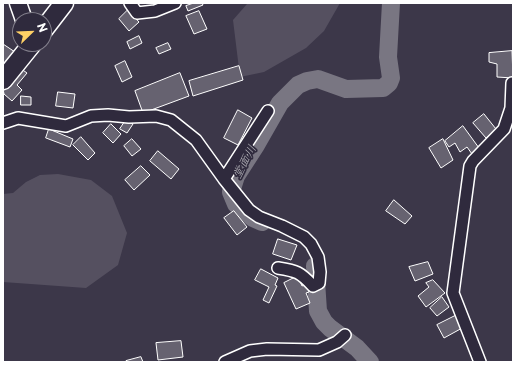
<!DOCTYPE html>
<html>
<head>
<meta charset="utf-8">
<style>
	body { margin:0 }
	#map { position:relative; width:516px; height:365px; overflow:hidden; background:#3c3749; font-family:"Playpen Sans",sans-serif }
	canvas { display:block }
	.frame { position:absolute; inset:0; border:4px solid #fff; pointer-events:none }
	.north { position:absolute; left:12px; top:12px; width:40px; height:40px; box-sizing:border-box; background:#2f2a3d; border:1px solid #827f8b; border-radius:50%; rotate:67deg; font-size:11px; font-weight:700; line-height:16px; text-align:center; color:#fff }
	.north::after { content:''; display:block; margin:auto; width:14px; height:18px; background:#ffd166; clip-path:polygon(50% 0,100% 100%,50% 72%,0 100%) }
</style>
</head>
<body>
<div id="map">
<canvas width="516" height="365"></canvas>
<div class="frame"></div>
<div class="north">N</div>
</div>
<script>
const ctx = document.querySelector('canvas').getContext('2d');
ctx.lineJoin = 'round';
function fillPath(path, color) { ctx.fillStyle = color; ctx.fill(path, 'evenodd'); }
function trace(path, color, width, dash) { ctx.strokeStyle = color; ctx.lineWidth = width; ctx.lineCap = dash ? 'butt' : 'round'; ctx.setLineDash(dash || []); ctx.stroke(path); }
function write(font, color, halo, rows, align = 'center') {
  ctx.font = font + ' "Playpen Sans","Klee One",sans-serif'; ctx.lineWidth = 3.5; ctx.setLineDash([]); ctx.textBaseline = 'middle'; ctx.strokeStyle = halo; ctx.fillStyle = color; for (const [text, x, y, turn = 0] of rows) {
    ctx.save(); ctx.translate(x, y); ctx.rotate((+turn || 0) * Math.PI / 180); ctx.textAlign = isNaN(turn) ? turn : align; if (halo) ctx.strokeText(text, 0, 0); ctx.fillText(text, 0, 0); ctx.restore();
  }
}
fillPath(new Path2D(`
	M253 3H340L324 31 306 48 264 72 240 77 233 20 247 4Z
	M58 174 91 180 112 196 127 233 118 265 86 288 3 282V194L13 193 26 182 40 175Z`), '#555060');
trace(new Path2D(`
	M262 222 253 218 236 204 231 192 236 176 256 145 280 103 298 85 307 81 318 79 346 89 383 88 389 83 391 78 388 57 391 3
	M315 266 318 311 324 322 330 328 357 348 370 362`), '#797682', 18);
const building = new Path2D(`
	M194 3H202L203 5 188 11 186 6Z
	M128 10 139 22 129 31 119 19Z
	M199 11 207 29 194 34 186 16Z
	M139 36 142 43 130 49 127 42Z
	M168 43 171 49 159 54 156 48Z
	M3 44 15 52 6 62 3 67Z
	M512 51 513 78 497 77V64L489 62V53Z
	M125 61 132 77 122 82 115 66Z
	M239 66 243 80 193 96 189 81Z
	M20 68 27 73 17 85 22 90 12 101 4 94 3 89Z
	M180 73 189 96 143 113 135 91Z
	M58 92 75 94 73 108 56 106Z
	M21 96 31 97V105H21Z
	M238 110 252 118 238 145 224 138Z
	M484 114 496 129 486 138 473 123Z
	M126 120 133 124 127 133 120 129Z
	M111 124 121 134 113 143 103 133Z
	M463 126 479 148 472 154 467 147 460 152 455 143 449 147 445 141Z
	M49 129 73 139 70 147 46 138Z
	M81 137 95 153 88 160 73 145Z
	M132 139 141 149 132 156 124 146Z
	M443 139 453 160 441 168 429 148Z
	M158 151 179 169 171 179 150 161Z
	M141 166 150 175 134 190 125 180Z
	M394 200 412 216 405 224 386 211Z
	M234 211 247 227 237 235 224 218Z
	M278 239 297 245 291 260 273 254Z
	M428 262 433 274 415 281 409 267Z
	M261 269 278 278 275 285 277 286 269 303 263 300 269 287 255 280Z
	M298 276 302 286 306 284 309 292 306 293 310 303 296 309 284 283Z
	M433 280 445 293 426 307 418 296 429 287 426 283Z
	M442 297 449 307 437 316 430 308Z
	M459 314 464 327 444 338 437 325Z
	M181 341 183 357 158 360 156 343Z
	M141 357 143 362H126V361Z`);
fillPath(building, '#666270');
trace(building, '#fff', 1);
const street = new Path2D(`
	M130 3 137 13 155 11 175 3
	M3 123 18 118 66 126 91 116 108 115 129 117 156 116 171 120 196 140 224 179 249 210 259 217 282 226 304 237 311 244 318 257 320 272 319 283 313 286C300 272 297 271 278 268
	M224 179 268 111
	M225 362 250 351 267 349 319 350 337 342 345 335
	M480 362 453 293 470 166 473 161 504 129 511 108 512 83`);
const secondary = new Path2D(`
	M18 3 24 20`);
const primary = new Path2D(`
	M44 29 64 3
	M3 80 32 44`);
trace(street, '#fff', 14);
trace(secondary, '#fff', 19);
trace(primary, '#fff', 21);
trace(street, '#2f2a3d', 11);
trace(secondary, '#2f2a3d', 16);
trace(primary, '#2f2a3d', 18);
write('italic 12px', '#b5b4ba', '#2f2a3d', [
	["堂面川",245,162,-62]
]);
</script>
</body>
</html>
